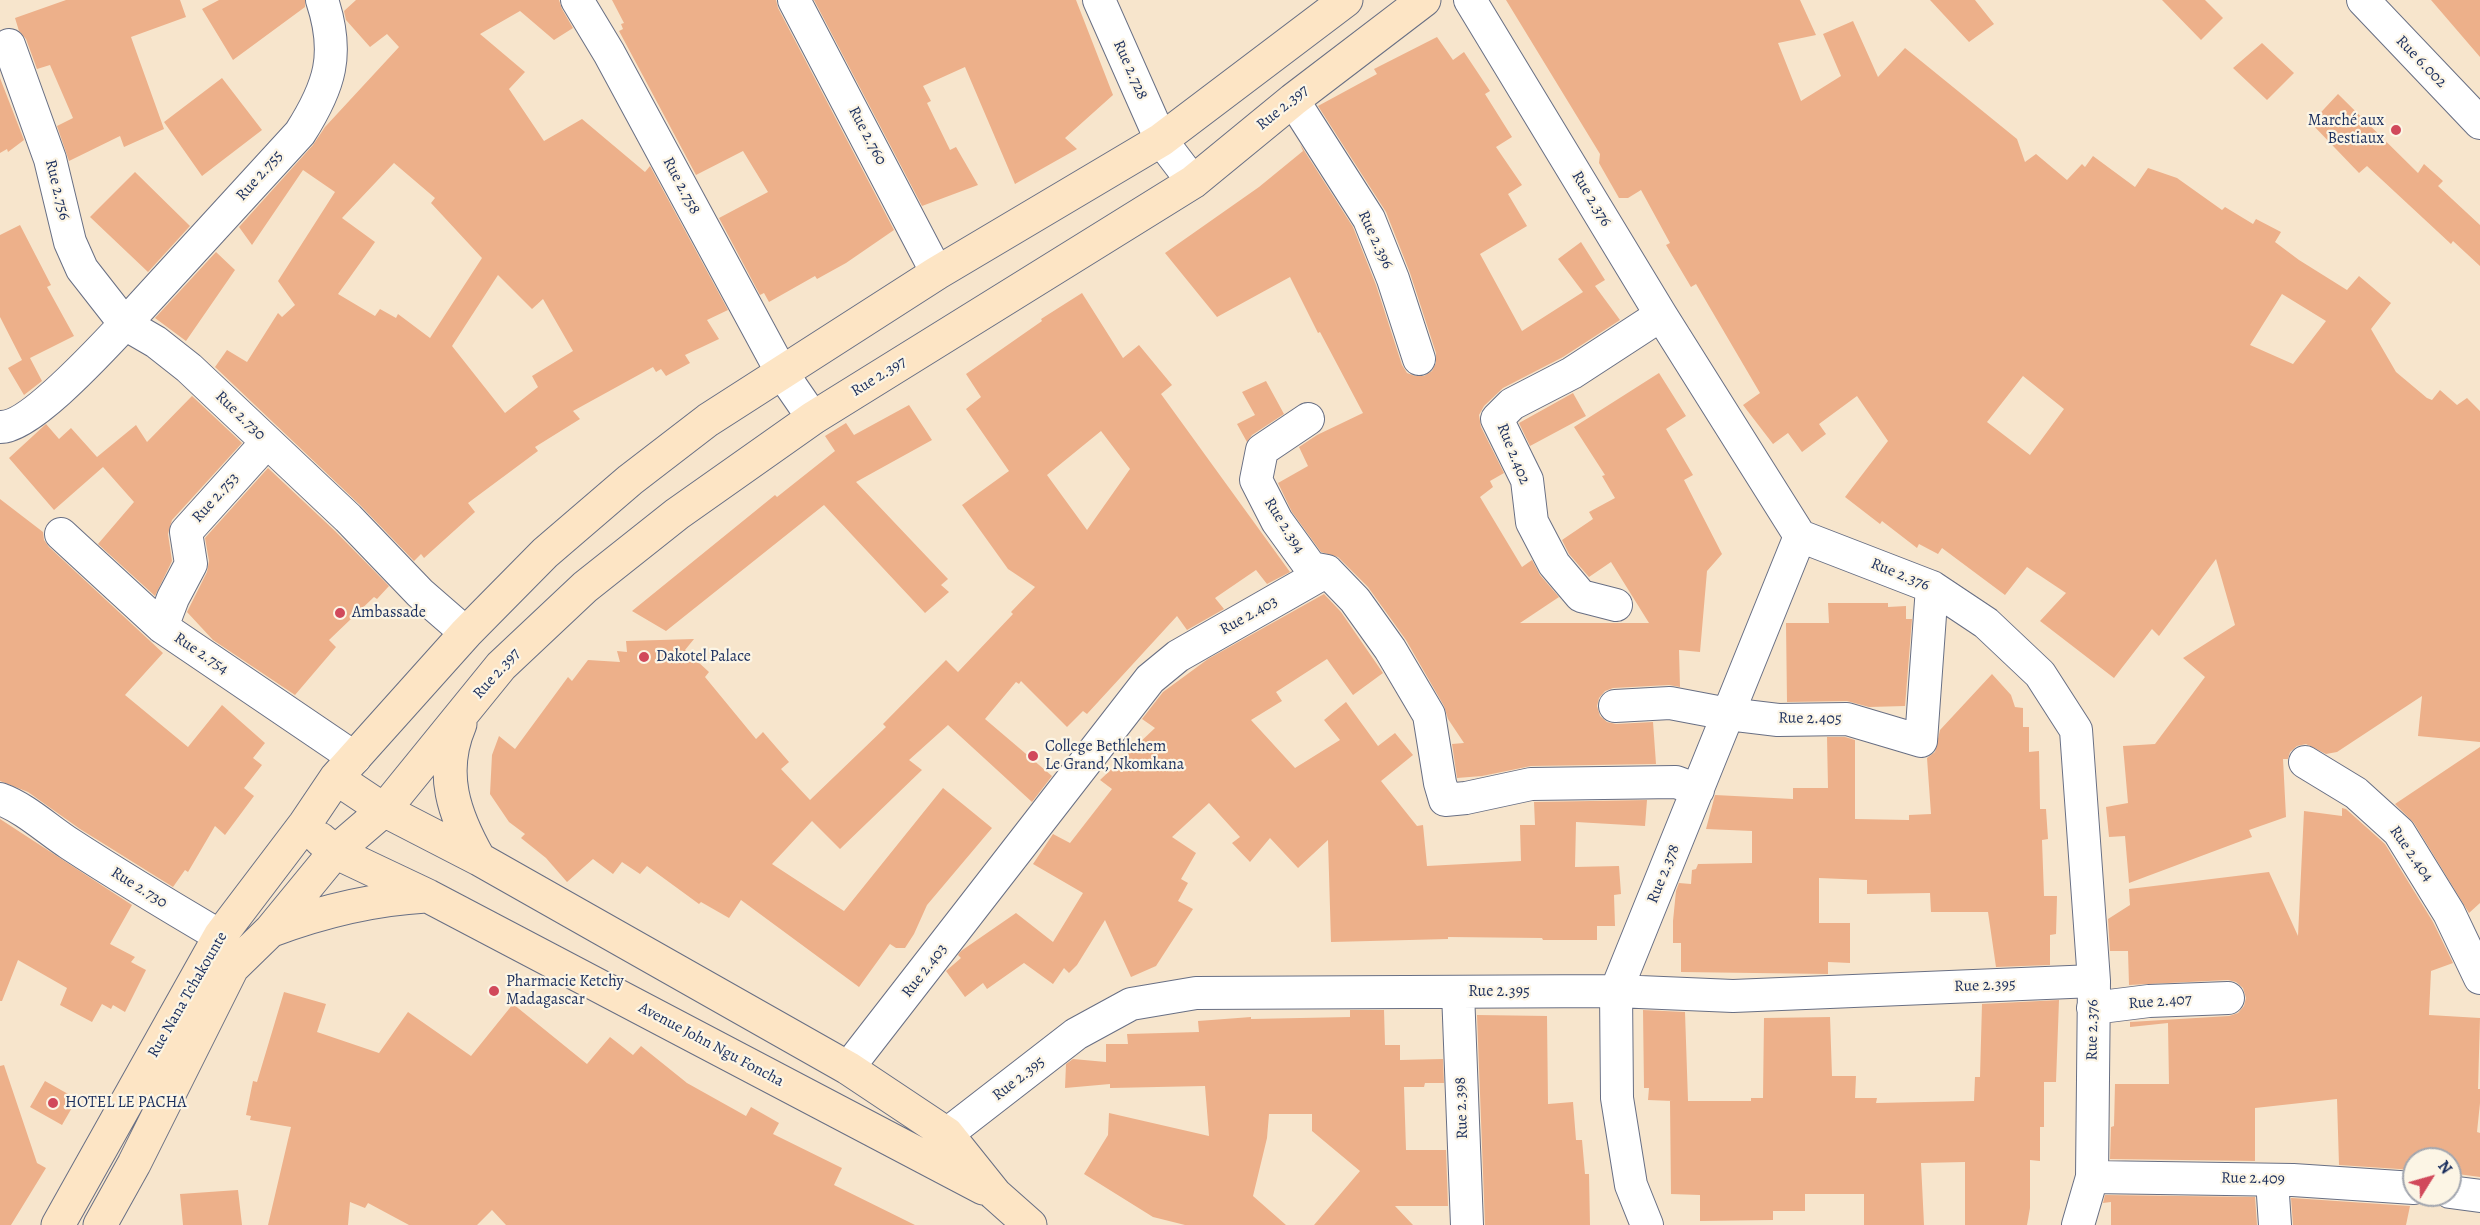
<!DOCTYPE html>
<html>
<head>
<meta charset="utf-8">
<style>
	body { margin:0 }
	#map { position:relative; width:2480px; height:1225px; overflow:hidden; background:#f7e5cc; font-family:Alegreya,serif }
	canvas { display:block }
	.north { position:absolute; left:2402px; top:1147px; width:60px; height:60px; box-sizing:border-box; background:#fcf5e5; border:2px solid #a2a6af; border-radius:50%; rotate:53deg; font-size:16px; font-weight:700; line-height:24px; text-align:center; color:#1b2f5e }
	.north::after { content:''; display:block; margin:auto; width:21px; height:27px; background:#d1495b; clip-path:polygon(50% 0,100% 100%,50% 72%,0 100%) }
</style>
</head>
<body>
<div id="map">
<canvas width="2480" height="1225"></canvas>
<div class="north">N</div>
</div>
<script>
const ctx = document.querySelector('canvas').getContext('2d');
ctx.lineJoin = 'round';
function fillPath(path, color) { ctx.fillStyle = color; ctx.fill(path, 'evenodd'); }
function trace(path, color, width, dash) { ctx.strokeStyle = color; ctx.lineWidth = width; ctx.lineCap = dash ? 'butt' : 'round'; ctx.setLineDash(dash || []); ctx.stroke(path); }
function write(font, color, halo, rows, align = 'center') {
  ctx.font = font + ' Alegreya,serif'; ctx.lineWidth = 4.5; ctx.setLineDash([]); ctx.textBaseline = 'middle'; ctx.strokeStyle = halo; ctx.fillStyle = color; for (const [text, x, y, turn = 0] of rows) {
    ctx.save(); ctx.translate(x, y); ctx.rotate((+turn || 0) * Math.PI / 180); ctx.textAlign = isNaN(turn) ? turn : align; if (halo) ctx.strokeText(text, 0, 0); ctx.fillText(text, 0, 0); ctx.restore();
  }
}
fillPath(new Path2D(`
	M66 0H180L186 17 131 37 164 129 124 147 120 136 69 161 57 126 73 118 50 65 37 69 26 39 19 31 15 18Z
	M219 0H305V7L233 60 202 9Z
	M356 0H559L562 9 573 28 554 40 520 11 480 34 525 72 509 89 544 141 582 119 645 172 650 166 728 310 707 320 719 339 685 355 690 363 666 376 661 369 656 372 653 367 573 411 580 419 535 447 538 451 468 503 475 512 424 558 421 554 414 561 360 505 215 367 227 350 247 362 278 313 282 317 295 305 278 281 335 192 303 170 252 245 239 227 313 145 325 127 399 47 387 34 370 47 346 20 344 11ZM394 163 435 198 431 203 482 258 430 338 398 314 396 318 380 309 375 316 338 294 375 242 342 218ZM498 275 532 309 543 299 573 351 532 376 538 387 505 413 452 346Z
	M612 0H776L778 8 894 230 846 263 817 279 815 276 769 302 764 293 760 295 719 218 768 192 743 151 696 175 619 31 623 29 621 24 624 23Z
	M814 0H1076L1113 95 1065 138 1077 149 1015 184 965 67 923 86 931 101 927 103 950 150 956 147 978 185 922 206Z
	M1506 0H1800L1816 35 1778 43 1801 101 1841 76 1823 34 1853 21 1878 77 1905 48 2017 139 2025 162 2036 154 2067 180 2082 164 2085 167 2093 156 2135 187 2148 168 2177 178 2222 210 2225 207 2253 224 2256 219 2281 232 2275 242 2299 260 2347 290 2359 276 2391 303 2371 329 2396 372 2427 398 2432 400 2440 390 2457 405 2467 398 2480 411V742L2418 736 2422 696 2337 752 2326 754 2306 744 2297 746 2290 752 2288 759H2283L2286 817 2249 830 2252 837 2129 883 2125 836 2109 837 2106 807 2128 803 2123 746 2155 744 2205 677 2183 658 2235 625 2216 559 2159 636 2152 629 2114 678 2040 621 2066 593 2027 567 2005 595 1942 548 1938 554 1919 544 1917 548 1882 521 1880 524 1845 497 1888 441 1857 396 1819 424 1826 434 1802 452 1788 433 1773 444 1743 405 1760 393 1696 284 1691 287 1666 245 1670 243 1641 190 1628 198H1619L1599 163 1600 154ZM2282 294 2326 321 2293 364 2250 345ZM2023 376 2064 409 2030 455 1987 422Z
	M1930 0H1975L1994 24 1969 42Z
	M2162 0H2205L2223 18 2201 40Z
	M2431 0H2480V57Z
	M1437 37 1453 60 1464 52 1490 91 1485 94 1512 137 1496 147 1522 185 1508 194 1527 226 1480 254 1522 331 1583 292 1558 259 1581 242 1605 280 1595 286 1620 320 1563 357 1503 388 1484 406 1479 415 1481 427 1504 473 1490 481 1493 487 1480 497 1522 567 1532 560 1540 575 1559 597 1520 623H1649L1611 562 1589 577 1569 554 1562 540 1593 519 1589 512 1615 498 1602 476 1605 475 1574 427 1659 373 1686 416 1666 429 1693 475 1684 480 1722 554 1707 571 1700 652 1679 650 1680 687 1669 685 1613 688 1605 691 1599 698 1597 706 1600 716 1607 722 1616 724 1653 722 1656 764 1531 766 1482 776 1457 778 1452 744 1464 743 1448 719 1444 706 1406 640 1368 587 1338 557 1321 552 1292 512 1278 483 1308 466 1299 447 1317 435 1363 413 1320 332 1318 333 1290 277 1217 317 1165 253 1259 187 1303 151 1300 144 1353 227 1376 285 1402 365 1407 373 1415 376H1424L1432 371 1436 363V353L1410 273 1386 212 1318 106 1377 74 1374 69Z
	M2262 43 2294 73 2267 100 2233 68Z
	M0 78 24 140 8 152 7 149 0 153Z
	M222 78 262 130 202 176 164 122Z
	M2338 94 2418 173 2424 164 2443 181 2438 186 2480 225V266L2453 241 2451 244 2367 166 2359 173 2311 123Z
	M135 172 190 226 148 272 90 217Z
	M20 225 51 285 47 287 74 336 30 358 42 381 24 395 8 368 22 360 0 317V235Z
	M216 252 235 270 186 341 155 318Z
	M1082 293 1123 358 1139 345 1172 385 1161 394 1290 572 1267 584 1256 570 1215 598 1224 609 1187 630 1177 616 1087 714 1083 711 1067 727 1021 681 1019 684 1016 682 985 719 1052 776 1032 802 948 725 909 760 922 770 840 849 812 821 772 864 844 911 943 788 992 828 927 905 914 934 905 948H896L890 944 859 987 741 900 729 918 701 902 699 904 647 866 640 874 622 862 613 874 593 859 567 882 546 858 521 838 525 834 509 822 490 794 492 755 499 736 515 749 568 677 572 681 588 660 620 662 617 651 627 652 626 641 694 639 685 650 709 672 705 677 756 739 763 732 789 762 781 769 810 800 886 727 883 724 946 660 958 672 1013 614 1011 612 1035 587 1008 569 962 505 1009 471 966 409 981 397 966 374 1042 321 1041 319ZM1101 431 1130 469 1087 530 1047 475Z
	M1266 381 1284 414 1252 435 1247 442 1237 424 1255 415 1242 392Z
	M1573 393 1586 416 1530 446 1519 423Z
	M192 396 242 443 172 520 168 534 172 561 155 596 98 544 134 502 103 467 54 510 9 458 46 424 59 439 71 428 97 457 136 425 147 442Z
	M909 405 932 440 856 482 948 579 941 585 949 592 925 613 824 505 666 631 632 611 775 495 777 497 835 451 825 436 846 423 854 435Z
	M268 468 335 531 389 586 377 599 374 597 329 640 336 647 295 695 213 640 187 612 207 572 209 561 205 538Z
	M0 499 43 532 44 540 49 547 163 653 125 695 188 747 222 705 265 743 253 758 262 765 244 788 254 796 225 835 215 826 188 872 185 870 173 887 80 829 28 792 0 781Z
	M1324 594 1341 612 1383 673 1353 695 1327 659 1276 692 1282 701 1251 720 1295 768 1340 740 1324 720 1346 702 1378 746 1395 733 1413 755 1381 781 1417 826 1423 825 1427 866 1521 861 1520 825H1535L1534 802 1647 800 1645 826 1576 822 1575 867 1619 866 1621 894 1614 895 1615 926H1597V940H1543L1542 938 1448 937V939L1331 942 1328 840 1298 868 1270 838 1250 862 1232 843 1240 837 1209 803 1172 837 1196 853 1181 879 1188 883 1178 901 1193 909 1156 966 1131 977 1105 920 1077 965 1069 973 1064 968 1053 984 1024 963 987 989 983 983 965 997 946 971 961 958 958 955 961 951 1016 913 1053 942 1083 893 1033 864 1053 834 1070 843 1112 789 1100 780 1155 728 1142 719 1163 692 1208 659Z
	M1828 603H1888V607L1906 606V619H1912L1905 706 1869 707 1847 701 1787 702 1786 623H1829Z
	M1992 674 2011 695 2015 707 2023 708V727H2029V752L2039 751 2040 809H2046L2048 839 2042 840 2044 896H2057L2056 934 2050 935V965L1996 967 1988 912H1931L1930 893 1867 894V880L1819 878V923H1850V963L1828 962V974L1681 972V943H1673V921L1676 891 1679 883 1691 884 1692 870 1696 869 1698 864 1752 863V831L1706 829 1715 795 1793 799V788H1828L1827 737H1845L1855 740V819L1909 820V815L1931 814 1927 758 1935 752 1940 730Z
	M2480 747V903L2469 913 2414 823 2395 804Z
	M2342 808 2346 809 2385 844 2433 922 2453 963 2431 971 2429 1015 2480 1018 2478 1089H2480V1103L2477 1132 2480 1133V1177L2450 1173V1159H2414V1170L2339 1165 2337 1099 2255 1108V1161L2110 1159 2111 1127 2114 1126 2115 1084H2169L2168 1023 2130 1027V1022L2229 1016 2238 1013 2244 1006 2246 998 2243 988 2236 982 2228 980 2129 985 2128 951H2110L2108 919 2130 905 2129 889 2269 872 2298 936 2304 811 2342 816Z
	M0 819 132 905 110 944 135 957 131 962 146 970 125 1012 113 1005 111 1009 102 1004 92 1022 60 1005 67 988 18 960 2 1001H0Z
	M284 992 326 1004 317 1032 379 1053 408 1012 471 1056 513 1004 587 1064 610 1037 633 1055 641 1046 687 1083 746 1116 751 1107 779 1123 773 1134 842 1168 834 1185 915 1225H506L492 1210 477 1225H409L368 1203 365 1208 350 1202 348 1225H268L291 1127 250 1120 251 1116 246 1115 253 1081 257 1082Z
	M2059 1000 2056 1082H2044V1127H2040V1161L2030 1160V1208L2027 1225H1965V1162L1921 1163 1924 1225H1864V1194H1805V1211H1773V1220L1700 1221V1195L1671 1194 1670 1101H1673L1648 1100 1649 1088H1644L1643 1010 1685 1012 1688 1101H1751V1098H1763L1764 1018 1830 1017 1832 1076H1856L1855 1098H1877L1876 1103 1974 1101 1975 1077H1980L1982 1004Z
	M1350 1010H1384L1385 1045H1400V1060L1443 1059 1444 1083H1425L1424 1087H1404L1406 1150H1446L1448 1206H1395L1413 1225H1314L1360 1171 1312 1131V1114H1269L1267 1138 1253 1196 1286 1225H1185L1153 1217 1084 1174 1108 1135 1109 1113 1209 1136 1205 1086 1110 1088V1084L1065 1088 1066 1064 1073 1059 1106 1062V1044H1128L1127 1034 1199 1032 1198 1021 1251 1017V1019L1350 1017Z
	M1477 1015 1547 1016 1548 1104 1573 1102 1576 1140H1582L1585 1174H1589L1590 1225H1485Z
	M4 1065 37 1163 46 1168 11 1225H0V1066Z
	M45 1081 77 1099 62 1125 30 1107Z
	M238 1190 242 1225H183L180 1194Z
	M2105 1195 2255 1197 2257 1225H2111V1202L2103 1203Z
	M2291 1198H2292L2410 1206 2406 1225H2293Z`), '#edb08a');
const minor = new Path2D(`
	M577 0 609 53 782 373 813 418
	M794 0 937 273
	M1099 0 1161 140 1193 182
	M1470 0 1661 315 1800 536 1932 587 1986 623 2040 674 2076 730 2094 981 2092 1177 2078 1225
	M2363 0 2480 123
	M9 45 50 159 70 242 82 269 125 324 300 133C330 86 340 54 322 0
	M1293 100 1369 219 1393 279 1419 359
	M1308 419 1262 450 1256 480 1277 521 1311 568 1327 571
	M0 427C30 428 103 347 125 324L156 342 189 368 348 518 420 593 466 633
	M61 534 162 627 355 758
	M1616 605 1581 596 1554 564 1532 522 1527 480 1497 419 1512 404 1572 373 1661 315
	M162 627 173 598 191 564 186 532 267 442
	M1615 706 1670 703 1728 714 1778 720 1847 719 1921 741 1932 587
	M2305 762 2356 793 2399 832 2449 913 2480 978
	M0 799C25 808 47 829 70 844 119 876 169 906 220 936
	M1458 992 1467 1225
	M2093 1008 2149 1001 2228 998
	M848 1068 1150 679 1178 656 1327 571 1355 600 1390 649 1429 715 1440 783 1445 800 1466 798 1531 784 1676 782 1698 790
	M947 1134 1076 1034 1131 1004 1196 993 1616 991 1733 996 2094 981
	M2092 1177 2293 1180 2414 1188
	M2272 1180 2275 1225
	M2450 1192 2480 1196
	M1647 1225 1631 1185 1617 1098 1616 991 1800 536`);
const secondary = new Path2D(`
	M460 724C439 773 454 815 479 859
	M336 778 384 810 479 859 848 1068 947 1134 995 1194 1030 1225
	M320 839 335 852 428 896 983 1188
	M272 930C323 911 372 899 426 896
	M58 1225 220 936 305 824 336 778 466 633 545 553 630 480 708 420 937 273 1161 140 1346 0
	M100 1225 134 1164 232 968 271 930 335 852 384 810 501 666 585 587 677 514 813 418 1193 182 1293 100 1424 0`);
trace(minor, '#686f84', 34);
trace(secondary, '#686f84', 35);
trace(minor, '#fff', 32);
trace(secondary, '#fde5c5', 33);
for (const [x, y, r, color] of [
	[2396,130,6,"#d1495b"],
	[340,613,6,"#d1495b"],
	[644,657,6,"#d1495b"],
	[1033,756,6,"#d1495b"],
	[494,991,6,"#d1495b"],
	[53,1103,6,"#d1495b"]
]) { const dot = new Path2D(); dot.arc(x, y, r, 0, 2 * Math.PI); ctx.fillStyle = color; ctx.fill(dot); trace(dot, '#fcf5e5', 2); }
write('16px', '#1b2f5e', '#fcf5e5', [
	["Rue 6.002",2421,62,46],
	["Rue 2.728",1130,70,66],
	["Rue 2.397",1283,108,-39],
	["Rue 2.760",867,136,62],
	["Rue 2.755",260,176,-48],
	["Rue 2.758",681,186,62],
	["Rue 2.756",57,190,76],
	["Rue 2.376",1591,199,59],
	["Rue 2.396",1375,240,65],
	["Rue 2.397",879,377,-32],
	["Rue 2.730",240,416,44],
	["Rue 2.402",1513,454,68],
	["Rue 2.753",216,498,-48],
	["Rue 2.394",1284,526,58],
	["Rue 2.376",1900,575,22],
	["Rue 2.403",1249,616,-29],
	["Rue 2.754",201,654,34],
	["Rue 2.397",497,674,-48],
	["Rue 2.405",1810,719,1],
	["Rue 2.404",2411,854,55],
	["Rue 2.378",1664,874,-68],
	["Rue 2.730",139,888,32],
	["Rue 2.403",925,971,-52],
	["Rue 2.395",1985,986,-2],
	["Rue 2.395",1499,992],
	["Rue Nana Tchakounte",188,995,-60],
	["Rue 2.407",2160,1002,-4],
	["Rue 2.376",2093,1030,-89],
	["Avenue John Ngu Foncha",711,1045,28],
	["Rue 2.395",1019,1079,-38],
	["Rue 2.398",1462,1108,-92],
	["Rue 2.409",2253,1179,1]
]);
write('16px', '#1b2f5e', '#fcf5e5', [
	["Marché aux",2384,121,"right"],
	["Bestiaux",2384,139,"right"],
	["Ambassade",352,613],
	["Dakotel Palace",656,657],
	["College Bethlehem",1045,747],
	["Le Grand, Nkomkana",1045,765],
	["Pharmacie Ketchy",506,982],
	["Madagascar",506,1000],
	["HOTEL LE PACHA",65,1103]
], 'left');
</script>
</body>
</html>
